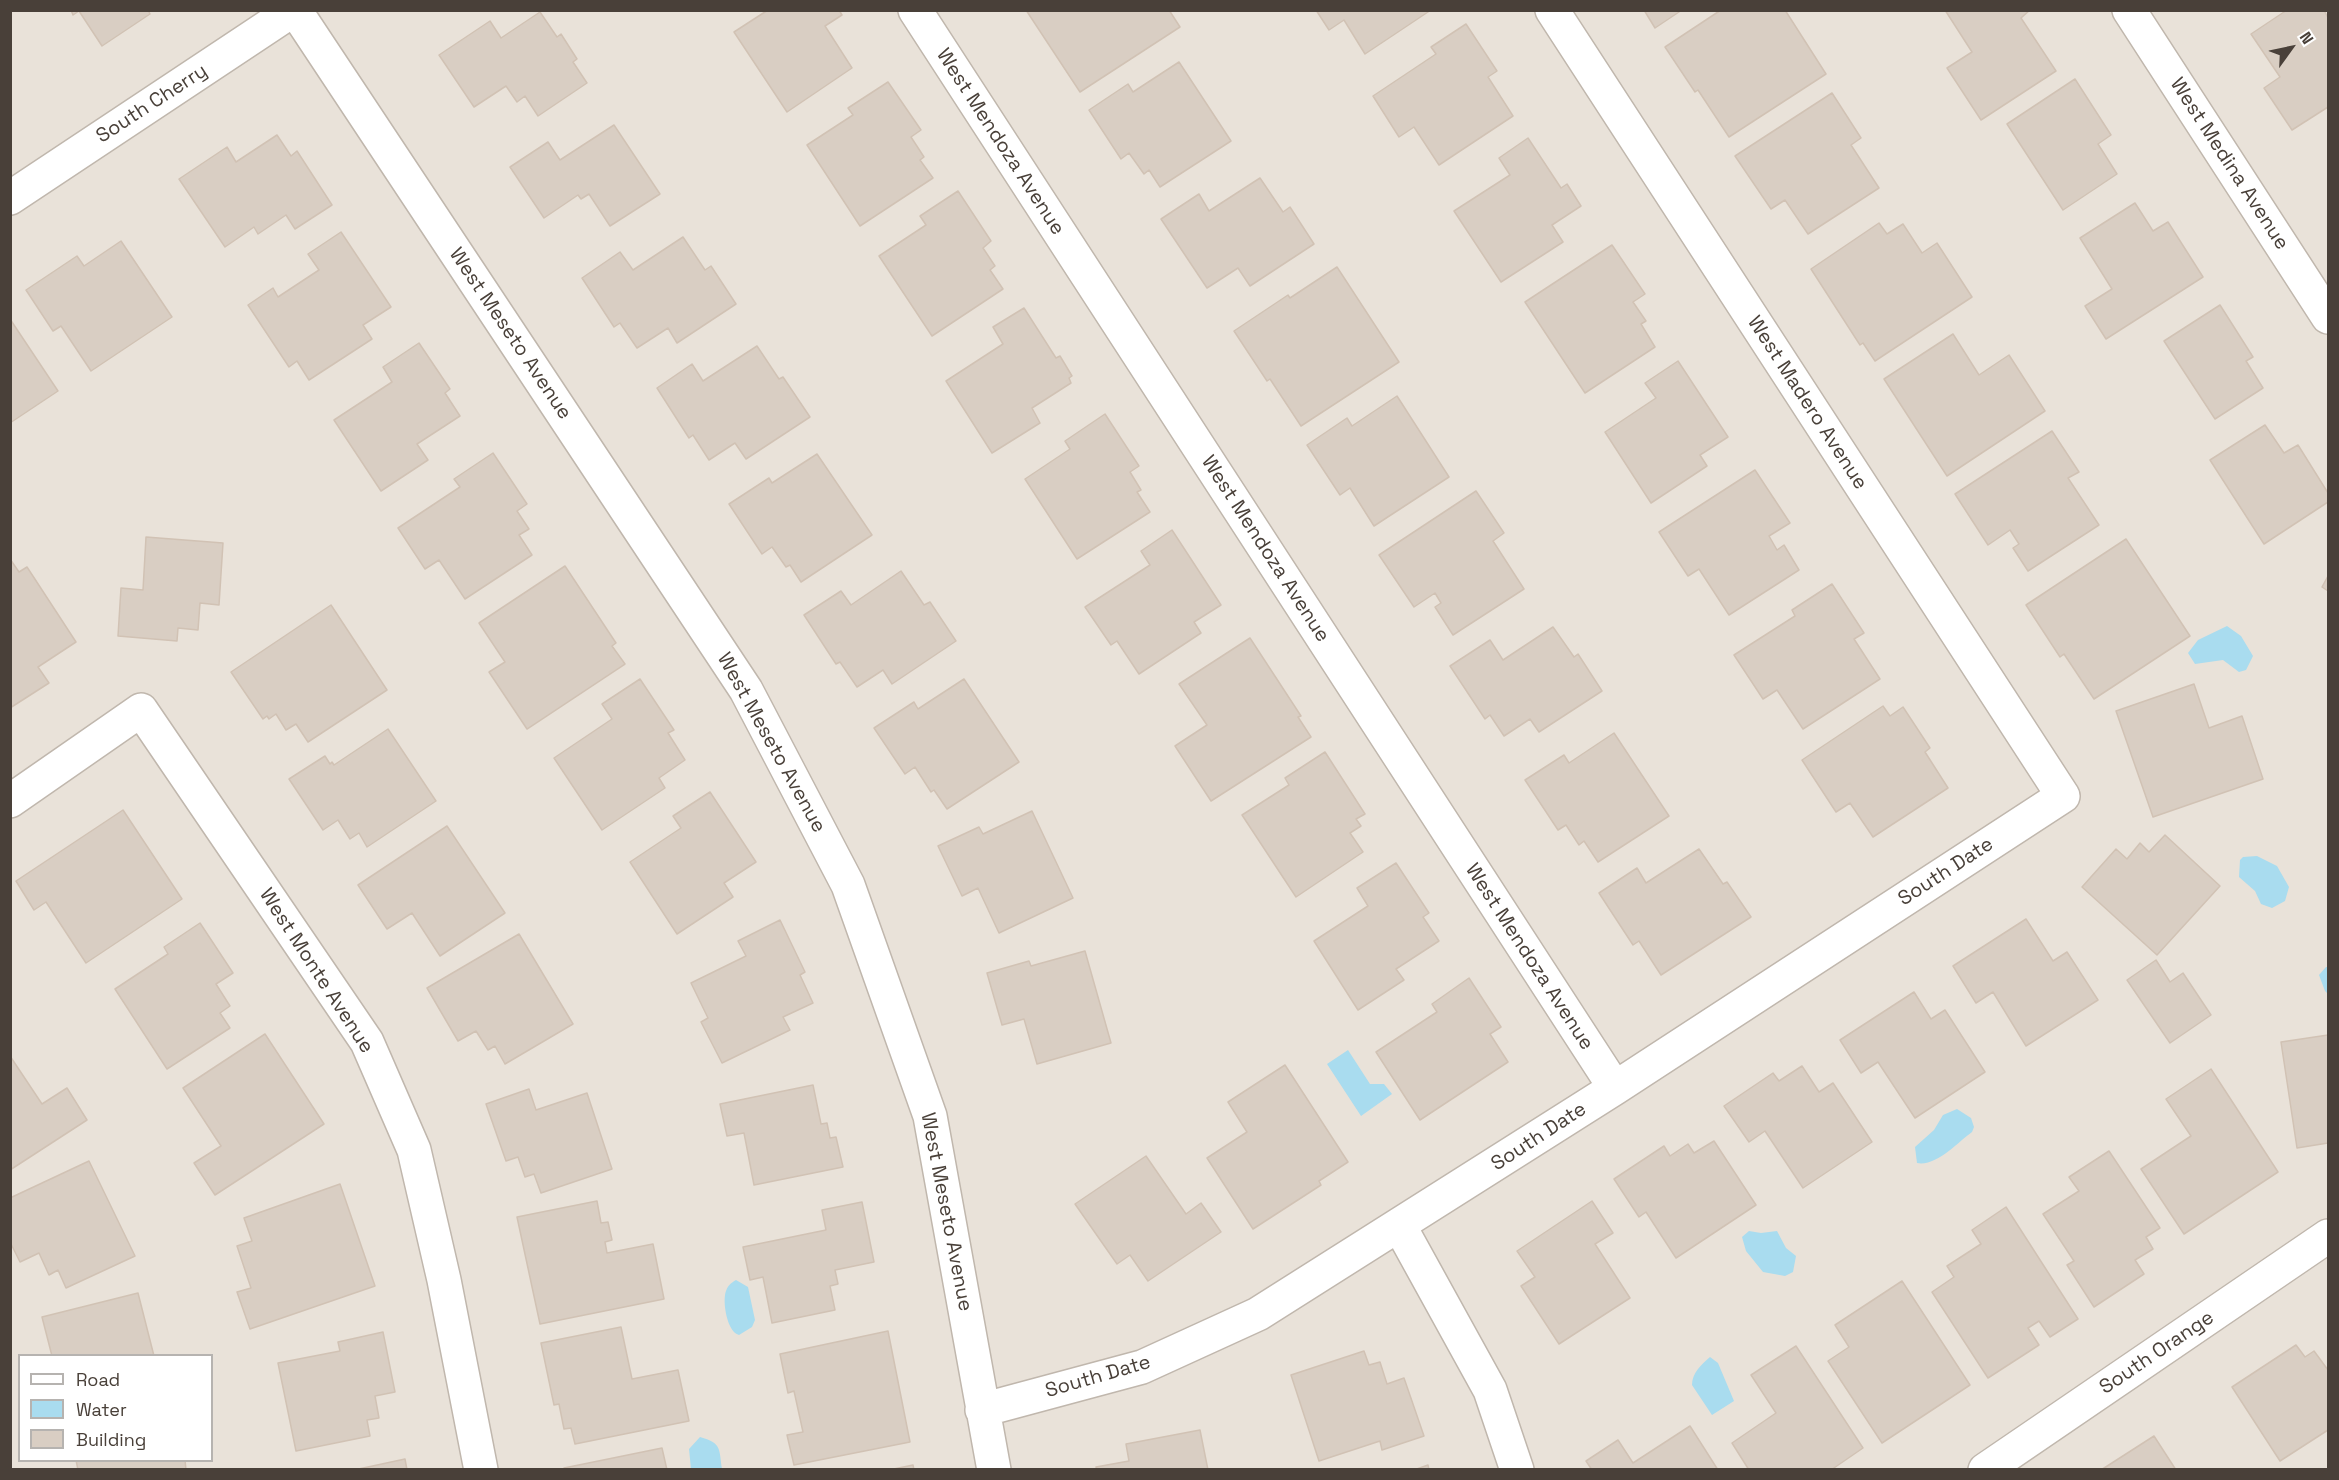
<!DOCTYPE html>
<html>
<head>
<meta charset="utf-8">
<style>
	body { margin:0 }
	#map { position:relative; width:2339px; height:1480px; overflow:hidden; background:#f5f1eb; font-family:"Space Grotesk",sans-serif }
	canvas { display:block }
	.frame { position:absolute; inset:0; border:12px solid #494039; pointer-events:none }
	.legend { position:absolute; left:18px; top:1354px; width:195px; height:108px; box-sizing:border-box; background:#fff; border:2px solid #b6b3b0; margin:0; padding:8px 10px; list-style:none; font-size:18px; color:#494039 }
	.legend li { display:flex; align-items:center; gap:12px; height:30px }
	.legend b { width:30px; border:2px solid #b6b3b0 }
	.north { position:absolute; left:2261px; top:18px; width:60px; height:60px; -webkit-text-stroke:4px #fff; paint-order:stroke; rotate:57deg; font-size:16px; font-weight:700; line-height:24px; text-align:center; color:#494039 }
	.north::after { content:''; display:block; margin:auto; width:21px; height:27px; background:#494039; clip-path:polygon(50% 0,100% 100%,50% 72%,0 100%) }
</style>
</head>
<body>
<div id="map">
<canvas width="2339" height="1480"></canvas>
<div class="frame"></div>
<ul class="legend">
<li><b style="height:8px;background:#fff"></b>Road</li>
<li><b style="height:16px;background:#a9dcef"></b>Water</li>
<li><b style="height:16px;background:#d9cec3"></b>Building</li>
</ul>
<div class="north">N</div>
</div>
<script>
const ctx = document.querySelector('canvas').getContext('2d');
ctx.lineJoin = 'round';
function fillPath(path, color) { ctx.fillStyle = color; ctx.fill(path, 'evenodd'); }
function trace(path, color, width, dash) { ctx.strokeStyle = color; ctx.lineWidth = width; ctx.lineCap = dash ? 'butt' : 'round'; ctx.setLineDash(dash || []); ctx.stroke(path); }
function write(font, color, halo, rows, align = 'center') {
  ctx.font = font + ' "Space Grotesk",sans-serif'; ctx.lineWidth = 4.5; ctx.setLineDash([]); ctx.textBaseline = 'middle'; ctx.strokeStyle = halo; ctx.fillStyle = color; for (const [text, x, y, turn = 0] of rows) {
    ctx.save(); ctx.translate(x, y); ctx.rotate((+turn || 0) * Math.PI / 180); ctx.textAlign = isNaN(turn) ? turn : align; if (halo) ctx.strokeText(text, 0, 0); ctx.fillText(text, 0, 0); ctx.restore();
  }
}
fillPath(new Path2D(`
	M10 11H2328V1469H11ZM20 1356H212V1460H20Z`), '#e9e2d9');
fillPath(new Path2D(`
	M2227 626 2241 636 2253 656 2246 670 2239 672 2223 660 2195 664 2188 653 2198 640Z
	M2257 856 2277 866 2289 887 2285 901 2272 908 2261 904 2255 891 2239 877 2240 860 2243 857Z
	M2326 967H2328V994L2325 991 2319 975Z
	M1348 1050 1370 1084H1384L1392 1094 1361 1116 1327 1064Z
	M1957 1109 1971 1118 1974 1127 1972 1132C1958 1142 1936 1167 1917 1163L1915 1147 1934 1130 1943 1115Z
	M1749 1231 1761 1233 1777 1231 1786 1248 1796 1256 1793 1272 1785 1276 1763 1272 1746 1251 1742 1237Z
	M736 1280 748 1287 755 1320 752 1327 739 1335C727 1332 722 1301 726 1291 728 1285 731 1283 736 1280Z
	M1710 1357 1718 1363 1734 1401 1712 1415 1692 1385C1692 1373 1701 1365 1710 1357Z
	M700 1437C722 1443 719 1449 722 1469H691L689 1449Z`), '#a9dcef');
const building = new Path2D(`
	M71 10H148L150 14 102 46 79 11 73 15Z
	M768 10H839L842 15 825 26 852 68 787 112 734 32Z
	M1026 10H1169L1180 27 1080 92Z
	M1316 10H1431L1365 54 1344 20 1329 30Z
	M1644 10H1682L1655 28Z
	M1721 10H1785L1826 74 1729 137 1698 90 1695 92 1665 47Z
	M1945 10H2030L2021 18 2056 71 1981 120 1947 68 1972 52Z
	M2287 10H2324L2328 18V107L2292 130 2264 88 2280 77 2251 34Z
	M540 12 557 37 561 34 577 59 573 62 587 83 538 116 525 96 517 102 506 86 474 107 439 55 490 21 501 38Z
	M1466 24 1497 71 1488 77 1513 116 1439 165 1414 127 1399 137 1373 96 1436 54 1431 47Z
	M1179 62 1231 141 1160 187 1149 170 1144 174 1129 153 1121 159 1089 110 1128 84 1133 92Z
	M2075 79 2111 135 2098 144 2117 174 2063 210 2007 124Z
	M888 82 921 130 911 137 924 157 920 160 933 178 860 226 807 145 853 115 848 108Z
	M1832 93 1861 138 1851 145 1879 188 1808 234 1785 200 1771 209 1735 156Z
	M614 125 660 194 610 226 589 194 581 199 578 195 544 218 510 167 548 142 560 160Z
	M277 135 291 156 297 151 332 205 295 229 286 215 258 234 254 227 225 247 179 179 227 147 236 162Z
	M1528 138 1561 188 1567 184 1581 206 1552 225 1563 242 1501 282 1454 211 1510 175 1499 158Z
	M1260 178 1283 212 1290 207 1314 244 1250 286 1238 268 1207 288 1161 219 1199 194 1209 211Z
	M958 191 991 241 983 248 995 266 990 270 1003 289 932 336 879 256 926 225 920 216Z
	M2135 203 2153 231 2168 222 2203 277 2106 339 2085 306 2112 289 2080 238Z
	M1879 223 1887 234 1903 224 1922 253 1937 243 1972 297 1875 361 1863 343 1860 345 1811 269Z
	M341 232 391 307 363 325 372 339 309 380 297 361 289 367 248 305 273 288 278 297 319 270 308 254Z
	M683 237 705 270 711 266 736 304 677 343 668 328 637 348 620 323 614 327 582 278 620 252 633 270Z
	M121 241 172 317 91 371 61 326 53 331 26 290 77 256 84 266Z
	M1612 245 1645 294 1633 302 1646 321 1641 324 1655 347 1585 393 1525 302Z
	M1337 267 1399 362 1301 426 1270 379 1267 381 1234 331 1288 295 1290 298Z
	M2220 305 2253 357 2246 361 2263 388 2215 419 2164 341Z
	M1024 308 1056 358 1060 356 1072 376 1069 378 1071 383 1032 408 1040 423 992 453 946 381 1003 344 993 327Z
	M10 319 58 391 10 423Z
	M1953 334 1979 375 2009 355 2045 411 1947 476 1884 379Z
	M419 343 450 389 445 393 460 416 417 444 428 460 381 491 334 420 392 382 383 367Z
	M757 346 779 379 783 377 810 417 746 459 735 443 709 460 693 435 689 438 657 388 692 364 703 381Z
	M1678 361 1728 437 1700 455 1707 466 1651 503 1605 432 1656 398 1645 383Z
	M1397 396 1449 477 1374 526 1350 488 1340 495 1307 445 1347 418 1352 426Z
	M1105 414 1139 466 1130 472 1141 490 1137 492 1150 512 1077 559 1025 479 1070 449 1065 441Z
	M2265 425 2284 453 2298 445 2328 493V502L2264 544 2210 460Z
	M2052 431 2079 472 2068 478 2099 525 2028 571 2013 548 2019 544 2010 530 1988 545 1955 494Z
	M493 453 527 504 517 511 529 529 519 535 532 555 465 599 439 560 425 569 398 528 460 487 454 479Z
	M817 454 872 535 801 582 790 565 786 567 772 547 762 554 729 504 769 478 772 483Z
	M1755 470 1790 523 1769 536 1777 550 1784 545 1799 570 1729 615 1699 569 1688 576 1659 532Z
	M1476 491 1504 533 1493 541 1524 589 1453 635 1435 607 1441 603 1435 593 1414 607 1379 555Z
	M1172 530 1221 605 1194 622 1201 633 1139 674 1117 641 1111 645 1085 607 1150 565 1141 551Z
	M146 537 223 543 219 605 200 603 198 630 178 628 177 641 118 636 121 588 143 590Z
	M2126 539 2190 636 2094 699 2064 654 2060 657 2026 605Z
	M10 559 19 572 27 567 76 642 38 667 49 683 10 708Z
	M565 566 616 643 612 646 625 664 527 729 489 672 505 662 479 623Z
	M901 571 924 605 930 602 956 641 892 684 883 670 857 687 840 662 836 664 804 615 841 591 851 605Z
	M2328 576V591L2322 587Z
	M1832 584 1864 633 1854 639 1880 679 1803 729 1777 690 1763 699 1734 655 1795 616 1792 610Z
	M331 605 387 690 308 742 296 724 286 730 276 714 269 719 267 716 263 719 231 672Z
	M1553 627 1574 657 1578 654 1602 691 1539 732 1530 719 1504 736 1490 715 1485 719 1450 666 1490 640 1503 660Z
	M1250 638 1301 716 1298 717 1311 737 1211 801 1175 746 1207 725 1179 684Z
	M640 679 674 730 668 733 685 760 659 778 665 788 602 830 554 758 612 719 602 704Z
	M964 679 1019 762 947 809 934 790 931 792 915 767 905 774 874 728 914 702 918 709Z
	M2194 684 2209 728 2242 716 2263 779 2153 817 2116 711Z
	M1883 706 1890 716 1903 707 1930 748 1925 752 1948 788 1873 837 1850 803 1836 812 1802 760Z
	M388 729 436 801 367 847 359 833 350 839 338 820 323 830 289 779 325 756 330 764 332 762 334 765Z
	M1614 733 1669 816 1598 862 1584 841 1579 845 1566 825 1558 830 1525 780 1564 755 1569 763Z
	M1325 752 1365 814 1356 819 1361 826 1350 833 1363 852 1296 897 1242 815 1289 785 1285 778Z
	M710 792 756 862 724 883 733 897 677 934 630 862 681 828 673 816Z
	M123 810 182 899 86 963 46 902 34 910 16 881Z
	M1032 811 1073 898 999 933 978 888 962 896 938 846 979 827 983 834Z
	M447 826 505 913 440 956 412 913 387 929 358 885Z
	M2165 835 2220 886 2157 955 2082 887 2116 849 2127 859 2140 843 2149 852Z
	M1699 849 1723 884 1727 882 1751 917 1661 975 1639 941 1633 945 1599 893 1637 868 1646 883Z
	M1396 863 1429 913 1423 917 1439 941 1396 969 1404 980 1358 1010 1314 941 1368 906 1357 888Z
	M2026 919 2053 961 2067 952 2098 1000 2026 1046 1993 992 1976 1003 1953 966Z
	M780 920 805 972 800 975 813 1003 783 1017 790 1030 722 1063 701 1022 708 1018 691 983 746 956 738 941Z
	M200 923 233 973 216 984 230 1006 220 1013 230 1028 167 1069 115 989 168 954 164 947Z
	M519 934 573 1024 505 1064 495 1046 488 1050 476 1031 458 1041 427 988Z
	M1085 951 1111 1043 1037 1064 1024 1019 1002 1025 987 973 1029 961 1031 966Z
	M2156 960 2170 982 2183 973 2211 1015 2170 1043 2127 980Z
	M1469 978 1501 1027 1490 1034 1508 1062 1420 1120 1376 1052 1437 1012 1432 1004Z
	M1914 992 1931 1019 1945 1010 1985 1072 1915 1118 1878 1062 1861 1073 1840 1040Z
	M265 1034 324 1124 215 1195 194 1163 221 1146 183 1088Z
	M2328 1035V1143L2297 1148 2281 1042Z
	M10 1056 42 1104 67 1088 87 1120 10 1170Z
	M1285 1065 1348 1162 1319 1181 1321 1185 1253 1229 1207 1158 1247 1132 1228 1102Z
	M1802 1066 1819 1092 1833 1083 1872 1142 1803 1188 1765 1131 1749 1142 1724 1106 1773 1073 1779 1081Z
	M2211 1069 2278 1172 2184 1234 2141 1169 2191 1136 2166 1099Z
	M813 1085 821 1124 827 1123 830 1138 836 1137 843 1167 754 1185 744 1133 727 1136 720 1104Z
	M529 1089 536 1110 587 1093 612 1169 541 1193 534 1174 525 1177 518 1157 506 1161 486 1104Z
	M1714 1141 1756 1205 1676 1258 1646 1212 1639 1217 1614 1179 1664 1146 1670 1156 1688 1144 1694 1153Z
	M2109 1151 2160 1228 2146 1237 2153 1249 2135 1260 2144 1274 2094 1307 2067 1265 2074 1261 2043 1214 2079 1191 2069 1177Z
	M1146 1156 1186 1214 1201 1203 1221 1232 1148 1281 1130 1255 1117 1264 1075 1204Z
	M89 1161 135 1256 66 1288 58 1270 49 1275 39 1253 20 1262 10 1242V1198Z
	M340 1184 375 1286 250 1329 237 1292 251 1288 237 1246 252 1241 244 1218Z
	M597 1201 601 1223 608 1222 612 1240 605 1242 607 1253 653 1244 664 1299 540 1324 517 1217Z
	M1592 1201 1613 1233 1595 1244 1630 1298 1559 1344 1521 1286 1535 1277 1517 1251Z
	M862 1202 874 1262 835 1270 838 1284 830 1286 835 1310 772 1323 763 1277 750 1280 743 1247 826 1230 822 1210Z
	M2006 1207 2078 1319 2050 1337 2039 1321 2028 1328 2039 1345 1988 1378 1932 1292 1954 1277 1947 1266 1981 1244 1972 1230Z
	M1902 1281 1970 1385 1882 1443 1828 1361 1849 1347 1835 1325Z
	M138 1293 154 1356H52L42 1317Z
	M621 1327 632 1379 678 1370 689 1421 575 1444 571 1428 564 1429 559 1404 554 1405 541 1343Z
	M888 1331 910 1442 794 1465 787 1435 803 1432 794 1391 788 1393 780 1354Z
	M383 1332 395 1392 375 1396 379 1418 367 1420 370 1436 296 1451 278 1363 340 1351 338 1342Z
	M2296 1345 2305 1357 2314 1351 2328 1370V1430L2280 1461 2232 1387Z
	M1796 1346 1863 1448 1831 1470H1749L1732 1443 1776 1413 1751 1375Z
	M1364 1351 1369 1365 1380 1362 1387 1384 1404 1378 1424 1436 1382 1450 1380 1441 1319 1461 1291 1375Z
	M1690 1426 1718 1470H1592L1586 1461 1618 1440 1633 1463Z
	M1200 1430 1208 1470H1097L1096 1467 1129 1461 1126 1444Z
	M2154 1436 2176 1470H2101Z
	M662 1448 667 1470H564V1468Z
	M405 1459 407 1470H354Z
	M76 1460H185L186 1470H78Z
	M913 1465 914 1470H889Z
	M1428 1465 1429 1470H1414Z`);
fillPath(building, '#d9cec3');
trace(building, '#d1c2b4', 1.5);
const street = new Path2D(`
	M295 10 746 690 848 885 930 1116 994 1470
	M915 10 1615 1088
	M2129 10 2328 317
	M10 198 293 10
	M10 801 141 710 367 1042 414 1150 444 1280 481 1470
	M1399 1225 1490 1390 1517 1470
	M982 1410 1142 1367 1258 1314 1615 1088 2063 796 1552 10
	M1985 1470 2328 1236`);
trace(street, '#c0b7ad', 36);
trace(street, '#fff', 33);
write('20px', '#494039', '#fff', [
	["South Cherry",152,104,-33],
	["West Mendoza Avenue",1000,142,57],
	["West Medina Avenue",2229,164,57],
	["West Meseto Avenue",510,334,56],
	["West Madero Avenue",1807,403,57],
	["West Mendoza Avenue",1265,549,57],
	["West Meseto Avenue",771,743,61],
	["South Date",1946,872,-33],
	["West Mendoza Avenue",1529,957,57],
	["West Monte Avenue",316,971,57],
	["South Date",1539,1137,-33],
	["West Meseto Avenue",946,1212,79],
	["South Orange",2157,1353,-34],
	["South Date",1098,1377,-16]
]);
</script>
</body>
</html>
